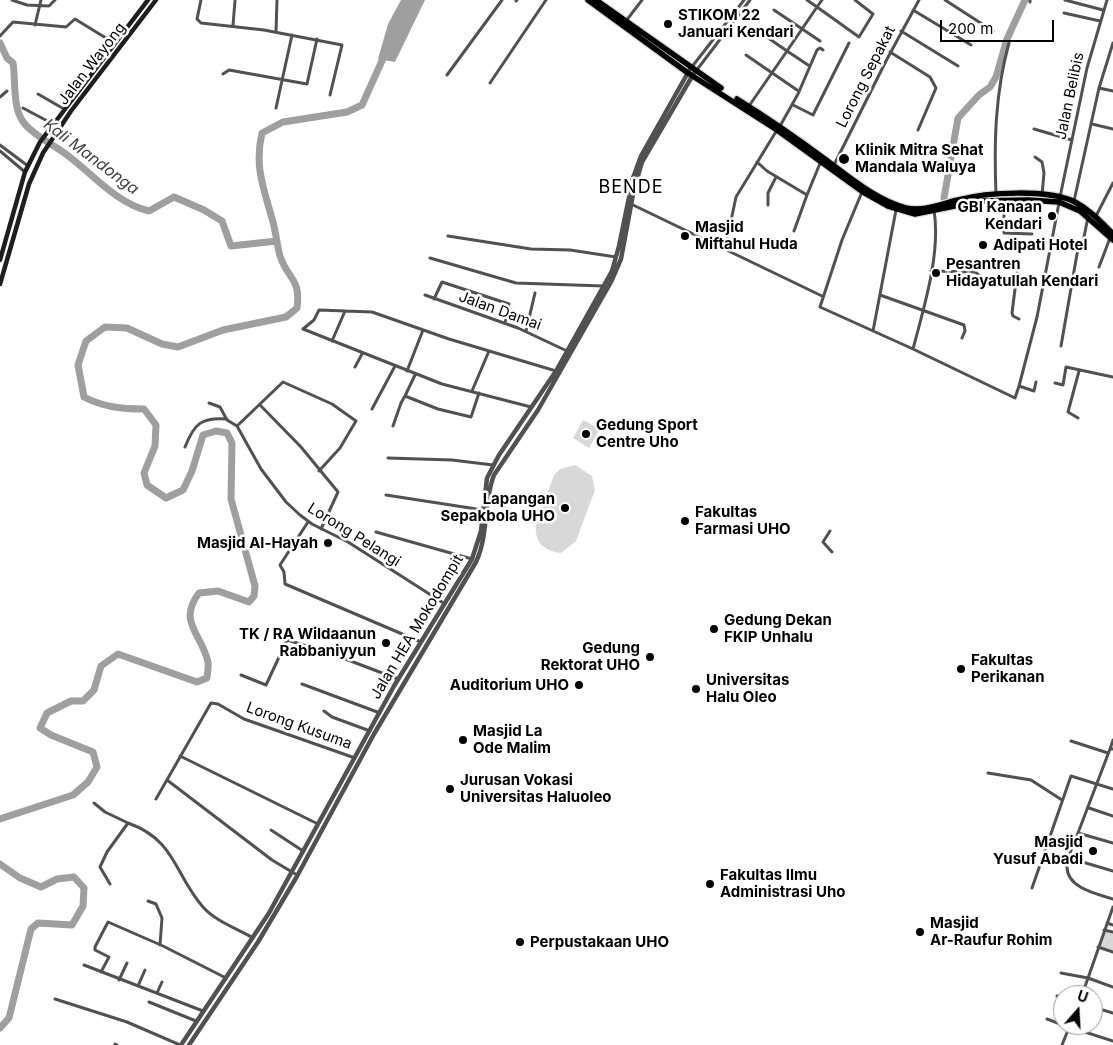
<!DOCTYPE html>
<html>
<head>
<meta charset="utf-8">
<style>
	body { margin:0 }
	#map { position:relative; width:1113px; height:1045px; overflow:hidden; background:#fff; font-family:Inter,sans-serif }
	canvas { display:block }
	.north { position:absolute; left:1053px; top:985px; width:50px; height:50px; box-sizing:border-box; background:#fff; border:1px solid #999; border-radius:50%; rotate:19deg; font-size:14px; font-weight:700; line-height:20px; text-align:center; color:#000 }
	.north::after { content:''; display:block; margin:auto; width:18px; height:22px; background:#000; clip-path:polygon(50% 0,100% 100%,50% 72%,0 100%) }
	.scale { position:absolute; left:940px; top:20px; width:114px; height:22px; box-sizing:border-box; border:2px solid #000; border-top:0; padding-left:6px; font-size:15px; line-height:18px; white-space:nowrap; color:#000; -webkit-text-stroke:4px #fff; paint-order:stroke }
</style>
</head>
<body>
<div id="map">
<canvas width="1113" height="1045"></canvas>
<div class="north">U</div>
<div class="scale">200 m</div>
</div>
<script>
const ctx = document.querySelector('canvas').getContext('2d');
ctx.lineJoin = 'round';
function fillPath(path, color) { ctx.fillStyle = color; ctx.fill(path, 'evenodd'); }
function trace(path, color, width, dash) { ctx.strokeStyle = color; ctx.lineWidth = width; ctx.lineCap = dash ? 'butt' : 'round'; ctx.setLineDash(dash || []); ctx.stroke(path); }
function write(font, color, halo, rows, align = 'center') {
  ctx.font = font + ' Inter,sans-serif'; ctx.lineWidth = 5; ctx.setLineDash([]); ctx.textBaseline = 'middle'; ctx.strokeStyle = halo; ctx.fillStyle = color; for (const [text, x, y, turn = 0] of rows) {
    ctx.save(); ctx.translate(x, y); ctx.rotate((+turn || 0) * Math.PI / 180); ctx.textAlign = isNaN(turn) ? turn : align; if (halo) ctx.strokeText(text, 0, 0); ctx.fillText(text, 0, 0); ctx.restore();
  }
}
fillPath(new Path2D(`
	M583 420 600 429 589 448 573 438Z
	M575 465 592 476 595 490 576 541 561 553C545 551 534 543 536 525L554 475 560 469Z
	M1104 930 1113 933V952L1098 947Z`), '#d8d8d8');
fillPath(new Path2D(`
	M401 0H425L395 62 378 59 388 24Z`), '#9f9f9f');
trace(new Path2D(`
	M0 43 7 58 13 63C16 81 12 108 24 123 34 136 54 145 67 155 94 175 116 203 149 211L174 197 204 210 222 221 231 246 277 241
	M944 198 958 118 979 95 990 87 996 77 1007 39 1025 0
	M0 819 73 795 88 782 97 767 93 752 51 735 40 728 47 713 71 701H83L94 690 101 666 118 654 197 682 207 678C207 674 209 667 208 662 202 634 177 622 199 593L218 591 249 602 254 596 255 586 231 499 232 443 227 433 216 431 203 435 192 471 183 490 166 498 147 485 144 473 155 446 156 425 144 409C122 409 103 407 84 397L78 365 86 341 105 327 127 328 162 344 178 347 223 330 286 317 297 308C301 278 288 280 280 256 277 245 276 233 273 222 264 189 254 167 262 133L283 122 347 112 362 105 386 52
	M0 864 20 878 41 887 57 879 74 877 84 888 83 906 72 925 38 923 31 929 9 1018 0 1028`), '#9f9f9f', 7);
const trunk = new Path2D(`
	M588 0 688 73 777 130 863 192 888 206 915 214 979 201 1028 200 1059 202 1080 211 1113 240
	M596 0 721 88
	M737 99C766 117 794 136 822 157 847 175 875 200 906 208 924 212 941 204 958 200 987 192 1048 189 1075 202 1090 210 1101 222 1113 234`);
trace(trunk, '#dbdbdb', 8);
trace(new Path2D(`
	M12 0 27 5 49 6 55 0
	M201 0 197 19 201 23 264 30 342 45 330 95
	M822 0 817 7 859 37 873 14 855 0
	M945 0 993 31
	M1065 0 1103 10
	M516 1 517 0
	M1030 2V0
	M774 10 820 41
	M913 10 971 45
	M1064 13 1100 21
	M626 21 642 0
	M35 25 41 0
	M233 25 235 1
	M758 31 787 51 817 7 807 0
	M901 31 958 66
	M276 32 277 0
	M0 36 13 22 66 27 75 19 114 43
	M890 52 930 77 936 88 918 130
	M746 55 797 90
	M691 68 744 0
	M696 71 750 0
	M223 74 229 70 307 84 317 39
	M447 75 502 0
	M490 83 546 0
	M1099 88 1113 91
	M38 94 64 109
	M0 97 7 91
	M793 105 813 115 849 43
	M749 106 787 51 808 65
	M23 108 53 124
	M276 108 292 35
	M1092 124 1113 129
	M780 126 798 94 817 50 820 48 823 50
	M1034 129 1072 140
	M0 145 28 166
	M0 151 25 172
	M1035 157 1042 162 1044 173 1042 195
	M757 162 767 171 807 195 821 161
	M834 165 886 61 919 0
	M862 192 842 240 820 307 913 349
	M996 194C994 143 995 93 1009 43
	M1060 197 1087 68 1107 0
	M1004 200V233L1032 234
	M1074 201 1099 88 1113 43
	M631 204 822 296
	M768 205V193L776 177
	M934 210C941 253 924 307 913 349L1015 398 1019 386
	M1096 216 1113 183
	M794 231 807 195
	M448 236 531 249 570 250 616 257
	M725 249 736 197 777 130
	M430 258 516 283 603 286
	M1099 267 1110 238
	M931 271 975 272 985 280 1016 281 1012 313 1013 316 1019 319
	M1016 281 1017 273
	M425 295 518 328 567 351
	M880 295 964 325 965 331 962 338
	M434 299 442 282 509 304 505 323
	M526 331 535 293
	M873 331 896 210
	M332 341 345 311
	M1061 346 1077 254 1084 237 1088 217
	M355 367 362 354
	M407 371 423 330
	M415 375 405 396 438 409 471 417 479 393
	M1036 382 1034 391 1019 386 1037 317 1059 203
	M1055 383 1063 385 1066 367 1113 377
	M472 391 489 351
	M209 403 220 407 227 420 237 426 261 469 286 502 300 515 312 524 348 542 445 604
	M260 405 301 447 338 492 321 529
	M531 407 442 384 303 329 314 320 319 310 372 312 449 339 556 371
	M372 409 395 366
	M1078 418 1068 412 1079 371
	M237 426 283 382 332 404 356 421 340 448 319 471
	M393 426 401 403 405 396
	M185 447C194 424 201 417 227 419
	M388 458 452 460 493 465
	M386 495 483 510
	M308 522 280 565 284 572 285 584 421 642
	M830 531 823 542 832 552
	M376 532 472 559
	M241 675 266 685 287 640 327 652 398 679
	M302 684 380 713
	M324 711 332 717 370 731
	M1071 741 1108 753
	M1110 749 1113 740
	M1113 749H1110L1078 833 1113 843
	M180 756 318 824
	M988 773 1031 780 1062 800
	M167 780 272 860 297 875
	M156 799 211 703 218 704 244 719 355 758
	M94 803 105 812 128 823
	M1089 808 1113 816
	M271 830 303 851
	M1078 833C1075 842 1067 856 1067 867 1067 888 1097 894 1113 899
	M1069 858 1113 871
	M110 884 100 867 107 852 128 823C176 840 174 874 203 907 215 921 238 929 253 938
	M1032 888 1071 776 1113 789
	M148 901 156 904 162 918 160 945
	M1113 907 1088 978 1113 987
	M1107 923 1113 925
	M1104 930 1113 932
	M1098 947 1113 952
	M84 965 203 1011
	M101 972 109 957 95 950V947L108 922 163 946 226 978
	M1061 973 1088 978 1082 995
	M119 980 127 963
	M138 986 145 970
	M157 993 162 982
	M1057 996 1063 998
	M55 999 127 1022 180 1045
	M149 1002 196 1021
	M1093 1007 1113 1013
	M1047 1019 1063 1025
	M1063 1025 1113 1041
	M115 1044 117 1045
	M1062 1045 1070 1025`), '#515151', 3);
trace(new Path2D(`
	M181 1045 269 913 394 686 472 559 481 531 487 478 499 455 556 371 612 271 619 246 633 178 641 156 690 69
	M189 1045 258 942 296 878 374 734 476 562C489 534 483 503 494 475L538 410 611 282 621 259 634 189 642 162 694 73`), '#515151', 4.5);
trace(new Path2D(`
	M0 260 25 172 40 142 148 0
	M0 284 29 184 43 153 71 111 156 0`), '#1e1e1e', 4.5);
trace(trunk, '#000', 5.5);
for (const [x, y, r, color] of [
	[668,24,5,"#000"],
	[844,159,6,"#000"],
	[1052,216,5,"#000"],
	[685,236,5,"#000"],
	[983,245,5,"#000"],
	[936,273,5,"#000"],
	[586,434,5,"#000"],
	[565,508,5,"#000"],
	[685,521,5,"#000"],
	[328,543,5,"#000"],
	[714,629,5,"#000"],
	[386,643,5,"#000"],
	[650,657,5,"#000"],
	[961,669,5,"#000"],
	[579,685,5,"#000"],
	[696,689,5,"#000"],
	[463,740,5,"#000"],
	[450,789,5,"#000"],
	[1093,851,5,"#000"],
	[710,884,5,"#000"],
	[920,932,5,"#000"],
	[520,942,5,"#000"]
]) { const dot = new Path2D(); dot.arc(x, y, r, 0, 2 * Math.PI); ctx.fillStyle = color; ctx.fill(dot); trace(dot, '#fff', 2); }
write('bold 15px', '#000', '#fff', [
	["STIKOM 22",678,15],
	["Januari Kendari",678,32],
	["Klinik Mitra Sehat",855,150],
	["Mandala Waluya",855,167],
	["GBI Kanaan",1042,207,"right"],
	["Kendari",1042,224,"right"],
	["Masjid",695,227],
	["Miftahul Huda",695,244],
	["Adipati Hotel",993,245],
	["Pesantren",946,264],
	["Hidayatullah Kendari",946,281],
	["Gedung Sport",596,425],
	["Centre Uho",596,442],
	["Lapangan",555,499,"right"],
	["Sepakbola UHO",555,516,"right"],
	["Fakultas",695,512],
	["Farmasi UHO",695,529],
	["Masjid Al-Hayah",318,543,"right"],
	["Gedung Dekan",724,620],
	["FKIP Unhalu",724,637],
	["TK / RA Wildaanun",376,634,"right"],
	["Rabbaniyyun",376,651,"right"],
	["Gedung",640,648,"right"],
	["Rektorat UHO",640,665,"right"],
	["Fakultas",971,660],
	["Perikanan",971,677],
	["Universitas",706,680],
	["Halu Oleo",706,697],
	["Auditorium UHO",569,685,"right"],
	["Masjid La",473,731],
	["Ode Malim",473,748],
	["Jurusan Vokasi",460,780],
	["Universitas Haluoleo",460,797],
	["Masjid",1083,842,"right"],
	["Yusuf Abadi",1083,859,"right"],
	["Fakultas Ilmu",720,875],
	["Administrasi Uho",720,892],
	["Masjid",930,923],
	["Ar-Raufur Rohim",930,940],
	["Perpustakaan UHO",530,942]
], 'left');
write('15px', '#000', '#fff', [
	["Jalan Wayong",92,64,-52],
	["Lorong Sepakat",866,77,-63],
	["Jalan Belibis",1070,96,-78],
	["Jalan Damai",500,311,20],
	["Lorong Pelangi",354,535,32],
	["Jalan HEA Mokodompit",417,627,-59],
	["Lorong Kusuma",299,726,20]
]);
write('italic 16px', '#404040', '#fff', [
	["Kali Mandonga",91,157,37]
]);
ctx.letterSpacing = '1px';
write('18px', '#000', '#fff', [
	["BENDE",631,188]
]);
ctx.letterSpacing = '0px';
</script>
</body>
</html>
